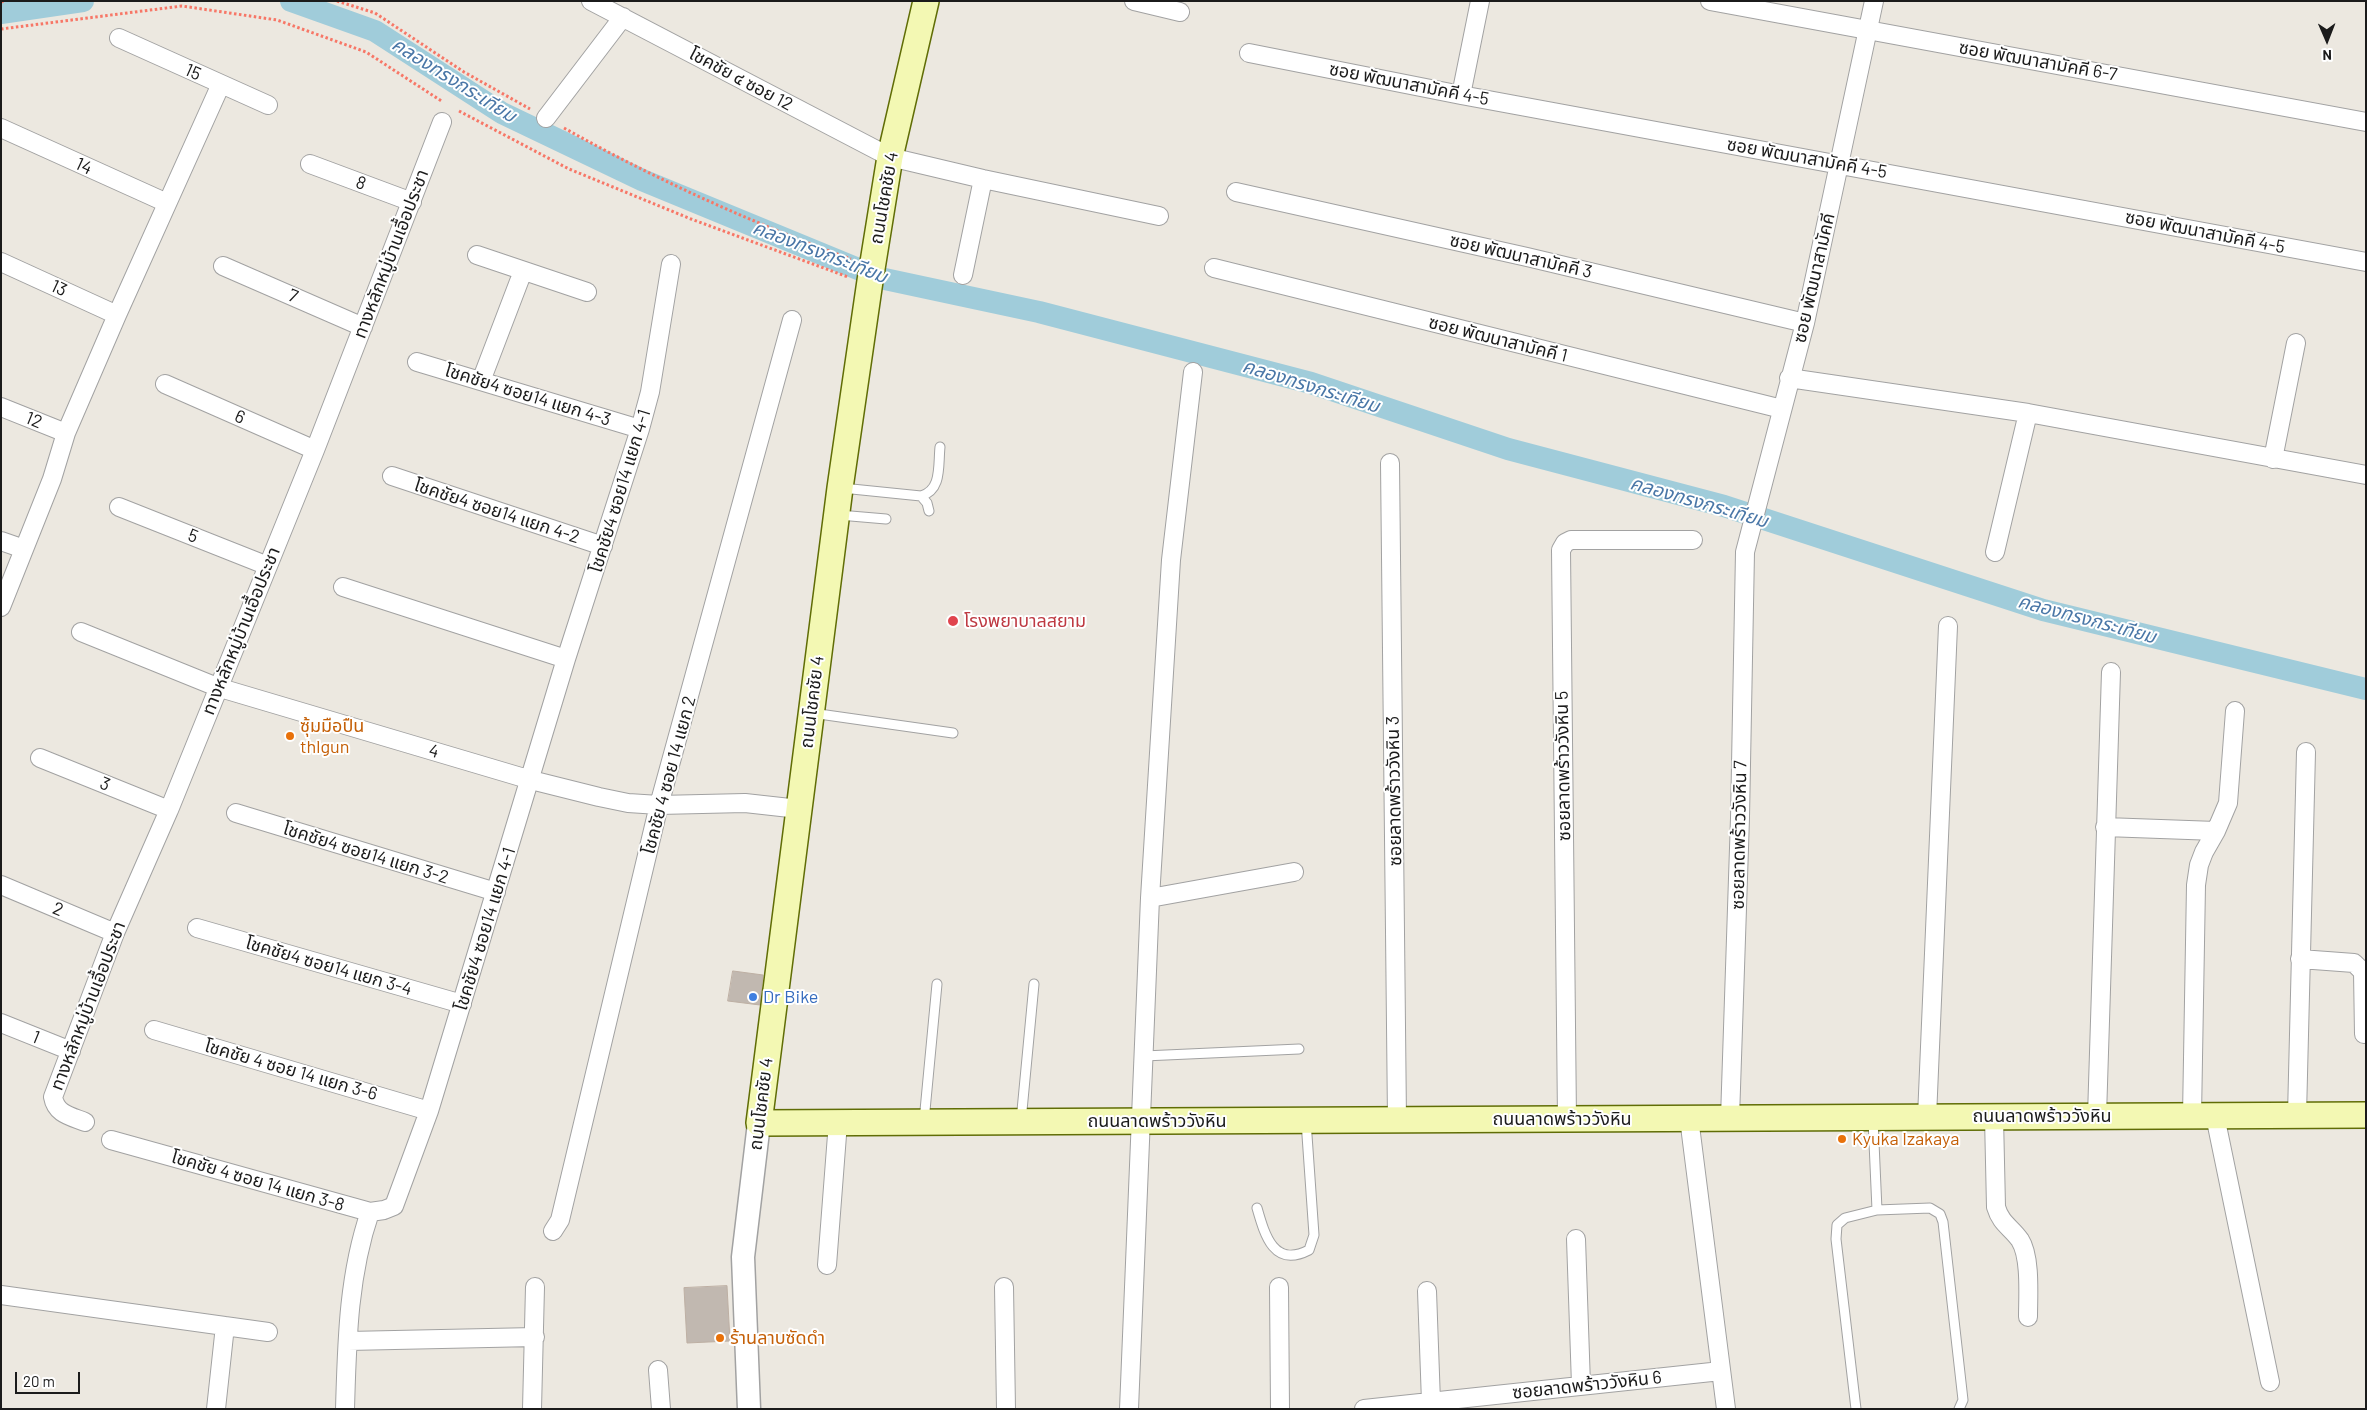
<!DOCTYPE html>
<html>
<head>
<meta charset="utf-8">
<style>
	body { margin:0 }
	#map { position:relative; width:2367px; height:1410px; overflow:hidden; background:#ece8e0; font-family:Barlow,sans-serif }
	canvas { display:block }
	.frame { position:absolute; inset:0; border:2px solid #1b1b1b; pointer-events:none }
	.north { position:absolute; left:2302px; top:15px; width:50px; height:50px; -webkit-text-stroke:4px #fff; paint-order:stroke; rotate:179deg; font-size:14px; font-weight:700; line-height:20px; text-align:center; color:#1b1b1b }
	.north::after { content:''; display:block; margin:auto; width:18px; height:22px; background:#1b1b1b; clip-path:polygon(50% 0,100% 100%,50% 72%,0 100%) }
	.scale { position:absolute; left:15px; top:1372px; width:65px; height:22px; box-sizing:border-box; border:2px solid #1b1b1b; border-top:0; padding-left:6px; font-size:15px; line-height:18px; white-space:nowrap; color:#1b1b1b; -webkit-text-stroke:4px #fff; paint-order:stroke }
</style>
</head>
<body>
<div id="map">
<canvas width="2367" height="1410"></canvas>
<div class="frame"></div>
<div class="north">N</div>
<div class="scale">20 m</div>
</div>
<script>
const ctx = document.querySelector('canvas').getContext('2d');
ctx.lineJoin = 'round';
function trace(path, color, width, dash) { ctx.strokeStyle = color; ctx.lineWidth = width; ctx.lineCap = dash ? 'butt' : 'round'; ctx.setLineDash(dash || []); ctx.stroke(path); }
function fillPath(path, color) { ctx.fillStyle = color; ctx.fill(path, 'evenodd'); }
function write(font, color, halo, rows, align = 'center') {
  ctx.font = font + ' Barlow,"Noto Sans Thai",sans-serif'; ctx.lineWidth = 4; ctx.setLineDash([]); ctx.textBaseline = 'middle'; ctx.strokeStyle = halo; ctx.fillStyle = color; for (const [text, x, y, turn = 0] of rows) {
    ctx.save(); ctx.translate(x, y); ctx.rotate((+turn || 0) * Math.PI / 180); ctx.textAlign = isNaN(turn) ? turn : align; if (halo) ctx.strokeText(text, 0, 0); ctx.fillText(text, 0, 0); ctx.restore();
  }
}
trace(new Path2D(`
	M291 1 375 31 502 113 642 180 880 278 1039 312 1311 383 1508 449 1724 506 2043 610 2366 689
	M1 13 83 1`), '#a0ccda', 22);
const building = new Path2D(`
	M733 971 763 975 760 1005 728 1001Z
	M727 1286 730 1341 687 1343 684 1288Z`);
fillPath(building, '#c1b8b0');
trace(building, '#bdafa3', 1);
const service = new Path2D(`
	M842 488 921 496C942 490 938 466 940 447
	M921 496 927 503 929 511
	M839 515 886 519
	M812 713 953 733
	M1144 1056 1299 1049
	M924 1121 937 984
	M1021 1121 1034 984
	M1257 1208C1265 1236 1274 1268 1309 1250L1314 1235 1306 1121
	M1877 1210 1930 1208 1940 1214 1943 1222 1963 1400 1959 1409
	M1856 1409 1836 1239 1837 1225 1845 1218 1877 1210 1873 1120`);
const minor = new Path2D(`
	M591 1 890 157 983 179 1159 216
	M1134 1 1180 12
	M1710 1 2366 122
	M119 38 268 105
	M1249 53 1461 95 2366 262
	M1461 95 1480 1
	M546 118 623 17
	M1 128 167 203
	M310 164 412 202
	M1236 192 1527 257 1805 323
	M477 255 587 292
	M1 262 117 315
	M223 266 363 327
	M1214 268 1782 409
	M963 275 983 179
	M417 362 640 429
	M1789 378 2028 413 2366 475
	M481 381 523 271
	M165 384 315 450
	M1 407 66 433
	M2273 459 2296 343
	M1390 463 1397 1119
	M392 476 603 546
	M119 507 268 566
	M1 541 24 549
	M1995 552 2028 413
	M343 587 566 659
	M1 607 52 479 66 433 117 315 221 84
	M81 632 217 687 531 780 599 797 628 803 659 805 745 803 799 809
	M40 758 169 810
	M236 813 496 892
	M2105 827 2216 831
	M1 885 115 933
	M1150 898 1294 872
	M197 928 462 1004
	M2300 959 2354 963 2363 972 2364 1034
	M1 1023 71 1051
	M154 1030 429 1111
	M2297 1115 2306 752
	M2097 1116 2111 672
	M2192 1116 2196 885 2199 865 2204 852 2216 831 2228 803 2235 711
	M2215 1116 2270 1382
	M1927 1117 1948 626
	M1994 1117 1996 1207C2001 1224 2011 1227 2020 1240 2031 1257 2028 1297 2028 1317
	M1689 1118 1726 1409
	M1730 1118 1740 818 1745 552 1805 323 1874 1
	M1567 1119 1561 550 1565 543 1571 540H1693
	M85 1122C70 1116 56 1114 53 1097L115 933 169 810 315 450 442 122
	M111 1140 370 1212 384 1210 394 1206 429 1111 566 659 640 429 650 392 671 264
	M553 1231 560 1220 659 805 792 320
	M1576 1239 1581 1385
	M827 1265 838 1122
	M1004 1287 1006 1409
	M1279 1287 1280 1409
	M1427 1291 1431 1402
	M1 1295 268 1332
	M348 1341 535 1337
	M658 1370 661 1409
	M216 1409 225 1326
	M345 1409C347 1342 348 1276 370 1212
	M532 1409 535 1287
	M1129 1409 1150 898 1171 560 1193 372
	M1364 1409 1721 1371`);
const tertiary = new Path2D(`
	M749 1409 743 1257 759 1123`);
const secondary = new Path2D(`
	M926 1 890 157 870 281 840 488 759 1123 2366 1115`);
trace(service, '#a2a2a2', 11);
trace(minor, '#a2a2a2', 20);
trace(tertiary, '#a2a2a2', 25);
trace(secondary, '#606d06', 28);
trace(new Path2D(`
	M337 1 375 13 464 72 530 109
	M1 2 4 1
	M1 29 182 6 277 20 366 52 443 102
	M459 111 569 169 691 219 848 277
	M564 128C655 179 752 223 851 259`), '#f77767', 3, [2.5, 2.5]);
trace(service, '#fff', 9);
trace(minor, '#fff', 18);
trace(tertiary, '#fff', 22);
trace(secondary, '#f3f8b3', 25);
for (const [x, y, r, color] of [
	[953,621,6,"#e0444e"],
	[290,736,5,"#e8710a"],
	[753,997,5,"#3f7fe0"],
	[1842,1139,5,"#e8710a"],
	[720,1338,5,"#e8710a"]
]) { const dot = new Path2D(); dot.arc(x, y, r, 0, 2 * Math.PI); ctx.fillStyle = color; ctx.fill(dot); trace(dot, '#fff', 2); }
write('18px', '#1b1b1b', '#fff', [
	["ซอย พัฒนาสามัคคี 6-7",2038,61,10],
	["15",193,72,24],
	["โชคชัย ๔ ซอย 12",741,79,28],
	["ซอย พัฒนาสามัคคี 4-5",1409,84,11],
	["ซอย พัฒนาสามัคคี 4-5",1807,158,10],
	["14",84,166,25],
	["8",361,183,20],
	["ถนนโชคชัย 4",884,198,-80],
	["ซอย พัฒนาสามัคคี 4-5",2205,232,11],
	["ทางหลักหมู่บ้านเอื้อประชา",391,254,-69],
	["ซอย พัฒนาสามัคคี 3",1521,256,13],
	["ซอย พัฒนาสามัคคี",1814,278,-77],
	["13",59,288,25],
	["7",293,296,23],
	["ซอย พัฒนาสามัคคี 1",1498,339,14],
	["โชคชัย4 ซอย14 แยก 4-3",528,395,17],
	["6",240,417,24],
	["12",34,420,22],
	["โชคชัย4 ซอย14 แยก 4-1",620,491,-73],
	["โชคชัย4 ซอย14 แยก 4-2",497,511,18],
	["5",193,536,22],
	["ทางหลักหมู่บ้านเอื้อประชา",241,631,-68],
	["ถนนโชคชัย 4",812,702,-83],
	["4",434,751,16],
	["ซอยลาดพร้าววังหิน 5",1563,766,-91],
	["โชคชัย 4 ซอย 14 แยก 2",669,775,-75],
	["3",105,784,22],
	["ซอยลาดพร้าววังหิน 3",1394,791,-91],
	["ซอยลาดพร้าววังหิน 7",1739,835,-89],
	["โชคชัย4 ซอย14 แยก 3-2",366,853,17],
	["2",58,909,23],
	["โชคชัย4 ซอย14 แยก 4-1",485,929,-73],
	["โชคชัย4 ซอย14 แยก 3-4",329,966,16],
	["ทางหลักหมู่บ้านเอื้อประชา",88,1006,-69],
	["1",36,1037,22],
	["โชคชัย 4 ซอย 14 แยก 3-6",291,1070,16],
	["ถนนโชคชัย 4",761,1104,-83],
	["ถนนลาดพร้าววังหิน",2042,1116],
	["ถนนลาดพร้าววังหิน",1562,1119],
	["ถนนลาดพร้าววังหิน",1157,1121],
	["โชคชัย 4 ซอย 14 แยก 3-8",258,1181,16],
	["ซอยลาดพร้าววังหิน 6",1587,1385,-6]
]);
write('18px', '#be3a42', '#fff', [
	["โรงพยาบาลสยาม",964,621]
], 'left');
write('18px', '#c56008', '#fff', [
	["ซุ้มมือปืน",300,726],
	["thlgun",300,747],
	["Kyuka Izakaya",1852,1139],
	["ร้านลาบซัดดำ",730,1338]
], 'left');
write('18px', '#366cbe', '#fff', [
	["Dr Bike",763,997]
], 'left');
write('italic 19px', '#4a77a7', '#fff', [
	["คลองทรงกระเทียม",454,80,32],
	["คลองทรงกระเทียม",820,252,21],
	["คลองทรงกระเทียม",1311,386,17],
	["คลองทรงกระเทียม",1699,502,16],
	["คลองทรงกระเทียม",2087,619,15]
]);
</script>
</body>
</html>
